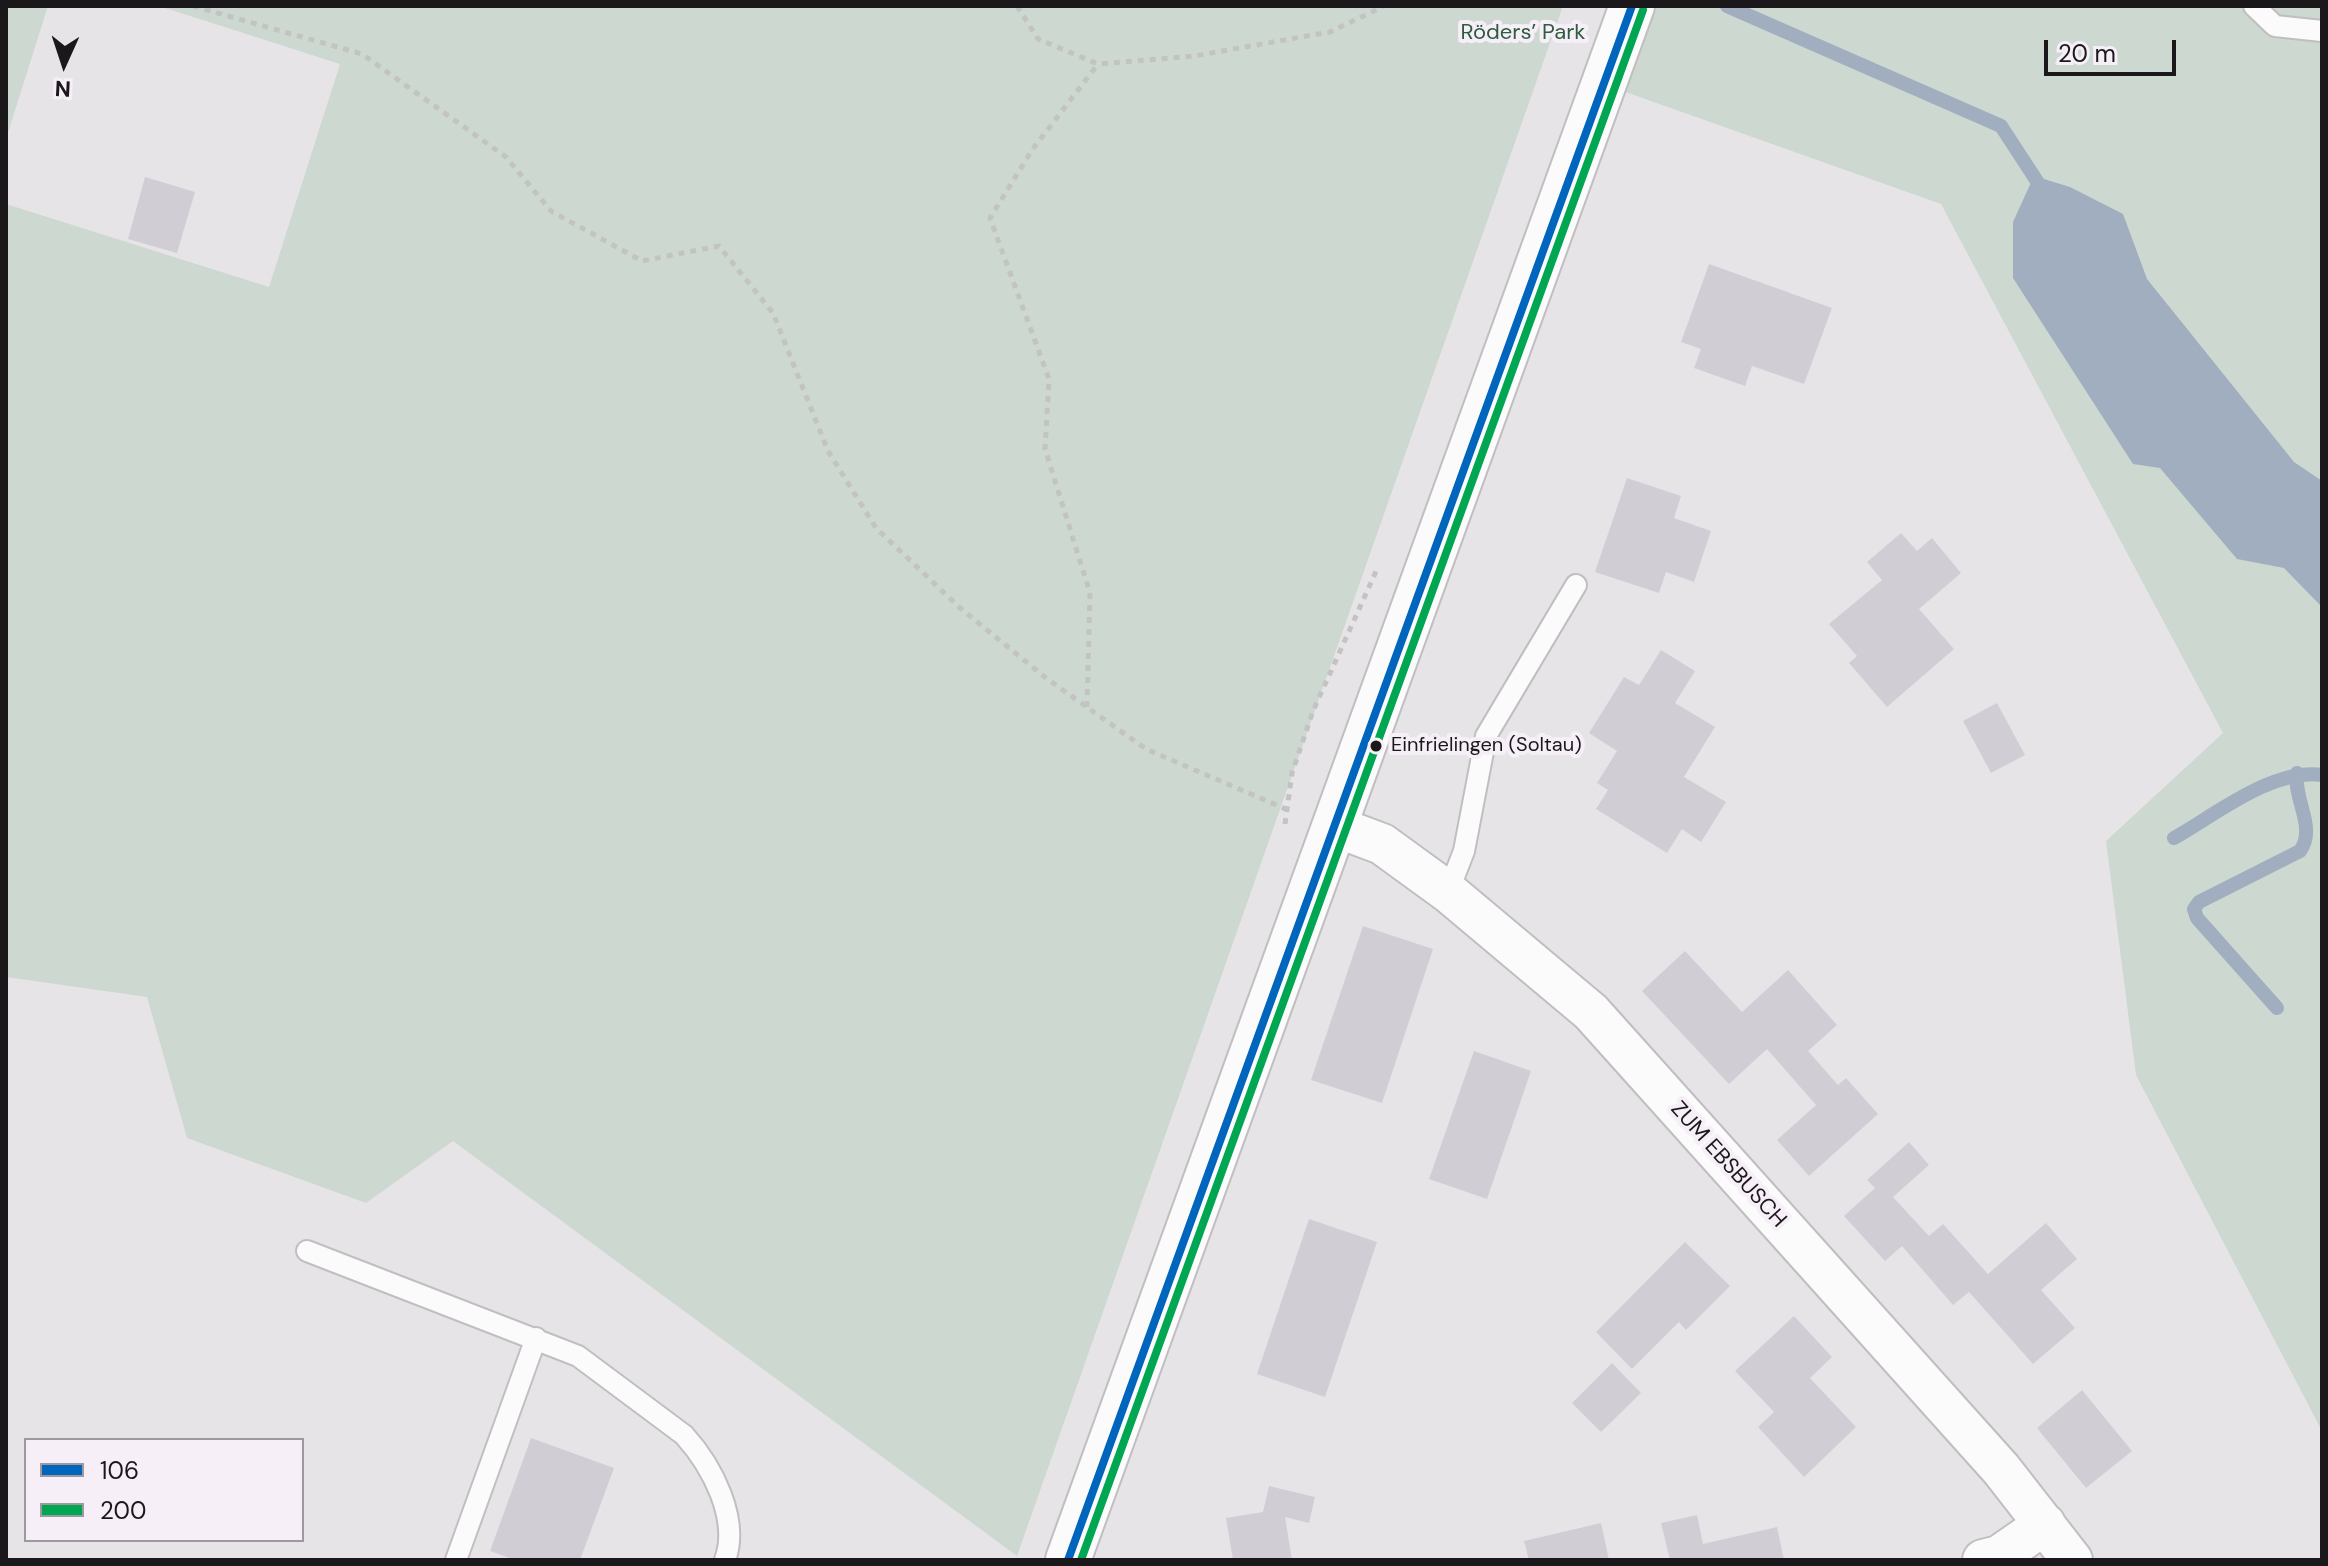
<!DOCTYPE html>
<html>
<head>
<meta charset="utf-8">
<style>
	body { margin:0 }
	#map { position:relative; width:2328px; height:1566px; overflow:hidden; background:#e7e4e8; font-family:"DM Sans",sans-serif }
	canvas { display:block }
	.frame { position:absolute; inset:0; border:8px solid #1b181b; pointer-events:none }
	.legend { position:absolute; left:24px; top:1438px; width:280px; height:104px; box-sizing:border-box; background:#f6eff7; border:2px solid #9e999f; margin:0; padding:10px 14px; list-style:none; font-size:24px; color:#1b181b }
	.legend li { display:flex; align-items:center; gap:16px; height:40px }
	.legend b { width:40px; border:2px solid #9e999f }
	.north { position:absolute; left:24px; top:24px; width:80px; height:80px; -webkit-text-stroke:6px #f6eff7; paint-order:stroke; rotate:183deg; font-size:22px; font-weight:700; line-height:32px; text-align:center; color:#1b181b }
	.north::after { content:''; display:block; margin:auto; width:28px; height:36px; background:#1b181b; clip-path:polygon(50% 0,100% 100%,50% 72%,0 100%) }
	.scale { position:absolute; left:2044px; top:40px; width:132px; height:36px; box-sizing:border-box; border:4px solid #1b181b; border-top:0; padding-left:10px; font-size:24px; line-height:28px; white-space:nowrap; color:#1b181b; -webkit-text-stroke:6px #f6eff7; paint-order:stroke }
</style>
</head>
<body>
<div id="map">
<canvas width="2328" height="1566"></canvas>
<div class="frame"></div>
<ul class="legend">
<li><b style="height:10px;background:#0065bd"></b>106</li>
<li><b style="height:10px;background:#00a651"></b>200</li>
</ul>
<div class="north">N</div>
<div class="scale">20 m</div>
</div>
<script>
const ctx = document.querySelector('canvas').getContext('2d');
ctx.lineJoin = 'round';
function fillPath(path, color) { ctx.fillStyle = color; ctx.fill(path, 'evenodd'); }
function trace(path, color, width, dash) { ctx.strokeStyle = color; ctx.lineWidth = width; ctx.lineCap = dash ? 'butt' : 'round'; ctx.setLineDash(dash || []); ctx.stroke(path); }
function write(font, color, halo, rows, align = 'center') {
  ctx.font = font + ' "DM Sans",sans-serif'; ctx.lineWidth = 8; ctx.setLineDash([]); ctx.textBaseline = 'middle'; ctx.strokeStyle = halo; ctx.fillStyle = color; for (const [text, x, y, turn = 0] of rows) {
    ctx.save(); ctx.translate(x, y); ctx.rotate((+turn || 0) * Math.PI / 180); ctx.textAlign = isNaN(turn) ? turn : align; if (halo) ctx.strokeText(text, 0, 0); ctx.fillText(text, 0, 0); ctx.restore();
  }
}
fillPath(new Path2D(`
	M6 6H48L6 139Z
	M159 6H1563L1017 1556 453 1141 366 1203 187 1138 147 997 6 977V204L269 287 340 64Z
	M1654 6H2322V1431L2136 1075 2106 841 2223 733 1941 204 1620 90Z`), '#ccd8d0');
fillPath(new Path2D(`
	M2034 176 2070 187 2123 214 2147 279 2294 462 2322 481V607L2284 568 2237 559 2160 468 2133 464 2013 278V222Z`), '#a0aebf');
trace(new Path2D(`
	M1727 6 2001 126 2044 192
	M2174 838C2215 815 2273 768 2322 775
	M2277 1008 2197 918 2194 909 2199 902 2300 851C2317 828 2293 799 2297 773`), '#a0aebf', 14);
fillPath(new Path2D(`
	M145 177 195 192 177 253 128 239Z
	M1709 264 1832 308 1804 384 1752 366 1745 386 1694 368 1701 349 1681 342Z
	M1627 478 1681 496 1674 518 1711 531 1694 582 1666 572 1659 593 1595 572Z
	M1901 533 1917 551 1932 538 1961 573 1919 609 1954 649 1887 707 1849 663 1857 656 1829 624 1882 580 1867 562Z
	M1661 650 1695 671 1675 703 1715 727 1684 777 1726 802 1701 842 1682 829 1667 853 1596 809 1608 790 1597 783 1617 751 1589 733 1624 677 1639 685Z
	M1997 703 2025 755 1991 773 1963 721Z
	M1363 926 1433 949 1382 1103 1311 1080Z
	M1685 951 1742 1012 1788 970 1837 1025 1808 1051 1838 1085 1846 1078 1878 1114 1809 1176 1777 1140 1816 1105 1767 1049 1729 1084 1642 991Z
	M1474 1051 1531 1071 1487 1199 1429 1179Z
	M1909 1142 1929 1165 1893 1197 1929 1236 1943 1224 1988 1274 2046 1223 2077 1259 2041 1290 2075 1328 2033 1364 1969 1292 1953 1305 1902 1246 1885 1261 1844 1216 1875 1188 1867 1180Z
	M1309 1219 1377 1242 1325 1397 1257 1374Z
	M1685 1242 1730 1286 1686 1330 1679 1322 1632 1369 1596 1332Z
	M1794 1316 1832 1357 1810 1378 1856 1427 1804 1477 1758 1427 1774 1412 1735 1371Z
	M1612 1363 1641 1393 1601 1432 1572 1403Z
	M2082 1390 2132 1451 2086 1488 2037 1428Z
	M531 1438 614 1468 580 1560H515L490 1551Z
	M1269 1486 1315 1497 1309 1523 1285 1517 1292 1560H1233L1226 1518 1263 1512Z
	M1697 1515 1703 1544 1777 1527 1784 1560H1670L1661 1523Z
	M1601 1523 1609 1560H1529L1524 1541Z`), '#d1cdd5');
const lane = new Path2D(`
	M2254 6 2275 26 2322 31
	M1448 892 1464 851 1486 736 1576 585
	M307 1251 578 1356 684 1435C712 1466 740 1519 725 1560
	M456 1560 536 1338`);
const street = new Path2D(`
	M1334 826 1382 844 1448 892 1591 1012 2001 1469 2072 1560
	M1983 1560 1999 1556 2045 1524`);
const secondary = new Path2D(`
	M1068 1560 1632 6`);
trace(lane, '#c0bec0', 24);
trace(street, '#c0bec0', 44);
trace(secondary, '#c0bec0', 48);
trace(new Path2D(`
	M193 6 362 54 506 157 551 211 642 261 719 246 773 313 828 451 876 528 959 607 1046 678 1146 749 1288 810
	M1017 6 1038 39 1098 64 1194 56 1330 32 1384 6
	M1087 707 1090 593 1045 449 1049 379 990 218 1032 150 1098 64
	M1285 824 1292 773 1313 711 1378 567`), '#c4c3c4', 5, [6, 6]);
trace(lane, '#fbfbfc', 20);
trace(street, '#fbfbfc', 40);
trace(secondary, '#fbfbfc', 44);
trace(new Path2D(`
	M1068 1560 1632 6`), '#0065bd', 8);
trace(new Path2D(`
	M1081 1560 1643 10`), '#00a651', 8);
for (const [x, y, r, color] of [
	[1376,746,7,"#1b181b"]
]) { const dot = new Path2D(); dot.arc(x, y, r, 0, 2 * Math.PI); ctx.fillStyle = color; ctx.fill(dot); trace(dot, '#f6eff7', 3); }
write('20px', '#1b181b', '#f6eff7', [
	["Einfrielingen (Soltau)",1391,746]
], 'left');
write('22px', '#2d5c3f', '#f6eff7', [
	["Röders’ Park",1523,33]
]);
write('22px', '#1b181b', '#f6eff7', [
	["ZUM EBSBUSCH",1728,1165,48]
]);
</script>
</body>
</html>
